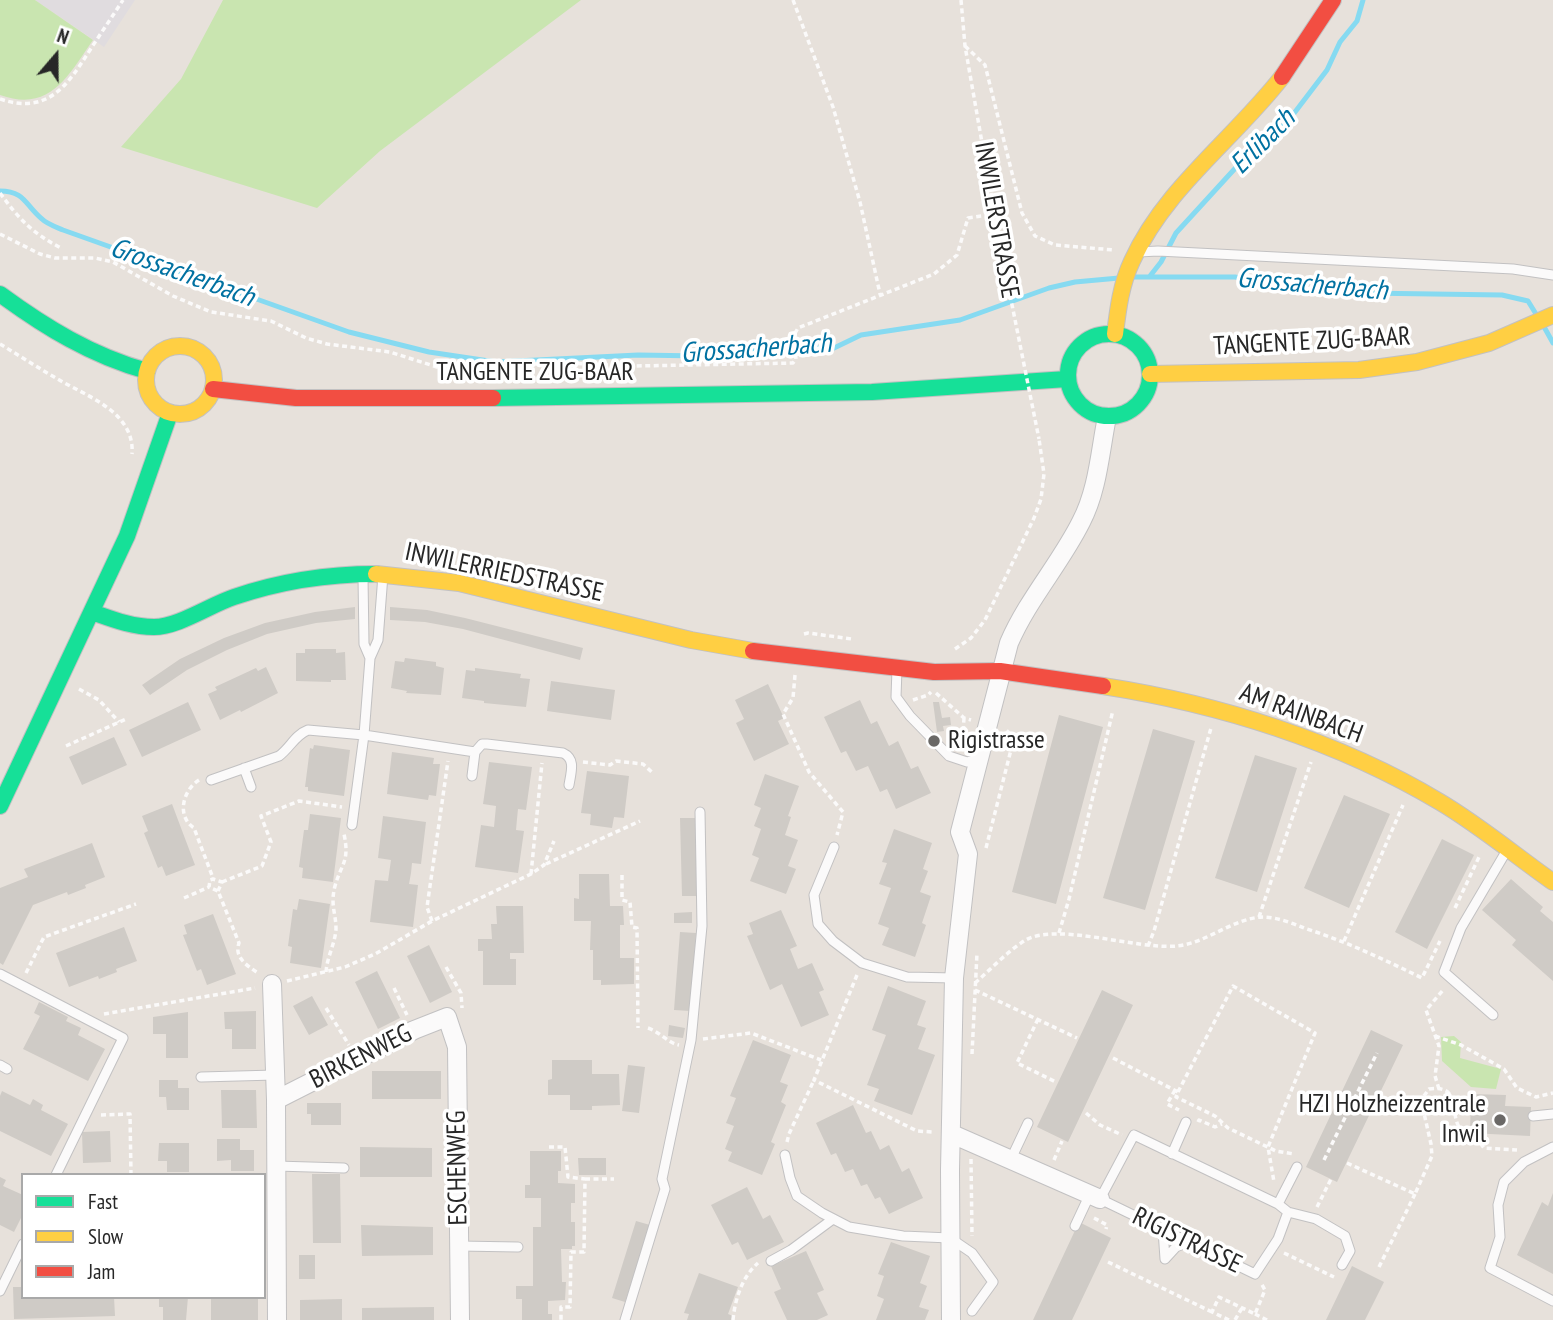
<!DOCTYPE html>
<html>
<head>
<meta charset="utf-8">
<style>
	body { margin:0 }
	#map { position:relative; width:1553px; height:1320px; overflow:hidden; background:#e7e1db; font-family:"PT Sans Narrow",sans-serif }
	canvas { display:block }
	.legend { position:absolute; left:21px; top:1173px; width:245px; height:126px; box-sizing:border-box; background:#fff; border:2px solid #a9a9a9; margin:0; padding:9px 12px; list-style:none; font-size:21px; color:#272727 }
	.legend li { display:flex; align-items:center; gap:14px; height:35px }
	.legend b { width:35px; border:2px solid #a9a9a9 }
	.north { position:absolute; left:21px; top:21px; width:70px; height:70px; -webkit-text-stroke:5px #fff; paint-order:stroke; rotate:20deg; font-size:19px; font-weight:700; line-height:28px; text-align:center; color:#272727 }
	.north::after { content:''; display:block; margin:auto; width:24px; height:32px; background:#272727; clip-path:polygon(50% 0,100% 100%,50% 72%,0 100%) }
</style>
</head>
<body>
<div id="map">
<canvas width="1553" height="1320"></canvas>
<ul class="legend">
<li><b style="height:9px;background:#16e098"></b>Fast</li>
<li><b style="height:9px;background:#ffcf43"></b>Slow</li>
<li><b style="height:9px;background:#f24e42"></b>Jam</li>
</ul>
<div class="north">N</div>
</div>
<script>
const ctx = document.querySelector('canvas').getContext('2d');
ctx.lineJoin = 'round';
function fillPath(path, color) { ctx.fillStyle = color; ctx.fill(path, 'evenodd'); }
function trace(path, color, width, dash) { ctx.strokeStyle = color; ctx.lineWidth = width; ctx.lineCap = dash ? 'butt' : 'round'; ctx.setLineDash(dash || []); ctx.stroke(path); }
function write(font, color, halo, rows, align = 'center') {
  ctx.font = font + ' "PT Sans Narrow",sans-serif'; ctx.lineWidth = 7; ctx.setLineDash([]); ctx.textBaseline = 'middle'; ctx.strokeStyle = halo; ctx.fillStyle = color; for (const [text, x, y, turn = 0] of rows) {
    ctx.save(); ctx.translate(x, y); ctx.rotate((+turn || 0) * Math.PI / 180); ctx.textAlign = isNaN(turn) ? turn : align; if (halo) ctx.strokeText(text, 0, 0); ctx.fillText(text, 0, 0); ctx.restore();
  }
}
fillPath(new Path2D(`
	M35 0H135L104 47Z`), '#e0dcdf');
fillPath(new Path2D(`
	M0 0H35L93 40C68 76 50 113 0 95Z
	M223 0H581L380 151 317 208 121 147 181 79Z
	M1454 1036 1461 1042 1460 1058 1501 1069 1496 1089 1471 1087 1442 1061 1441 1037Z`), '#c9e5b0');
trace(new Path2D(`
	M0 191C25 191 25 205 42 219 47 224 56 227 63 230L349 332 429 352 496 362 638 355 701 356 777 348H834L861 335 960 320 1049 288 1075 282 1119 278
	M1150 276 1161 262 1176 233 1251 151 1268 142 1292 116 1327 70 1340 42 1357 21 1363 0
	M1132 277H1235L1274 284 1307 281 1364 293 1502 295 1528 301 1536 314
	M1543 325 1553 343`), '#86daf1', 5);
fillPath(new Path2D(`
	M355 607V619L316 623 267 634 227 650 187 670 150 695 142 685 180 659 224 638 265 623 315 612Z
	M390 607 427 610 465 618 583 648 580 660 463 629 425 622 390 620Z
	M305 649H336V653L345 652 346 680H331V682L296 681V653H305Z
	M405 658 436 662V666L444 668 441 695 406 693 407 691 391 688 395 661 404 662Z
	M266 667 278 693 241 712 240 710 220 720 208 694 217 690 215 687 256 668 258 671Z
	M475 668 521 674 520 678 530 679 526 707 484 703V701L462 698 466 670 475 671Z
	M551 681 615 690 611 720 547 711Z
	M768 684 784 718 778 721 789 744 754 761 736 723 744 719 735 700Z
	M860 700 871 724 877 721 889 746 898 741 911 769 918 766 931 793 896 809 887 789 880 792 868 766 856 771 846 751 841 753 824 717Z
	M188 702 201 730 142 757 129 730Z
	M933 702H939L942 718 950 717 951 725 943 726 944 731 937 732Z
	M1059 715 1103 727 1056 904 1012 892Z
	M1153 729 1195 741 1145 910 1103 898Z
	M114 737 127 765 82 785 69 757Z
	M314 745 350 750 344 796 308 791V787H305L310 748 313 749Z
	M392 752 434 758 433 764H440L436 796 429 795 428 800 387 794Z
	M1255 755 1297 768 1257 892 1215 878Z
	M489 762 532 767 526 810 518 809 517 819 516 830 524 831 518 873 475 867 481 825 494 827 496 806 483 804Z
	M587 771 629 776 624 818 614 817 612 828 590 825 591 814 581 813Z
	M765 774 799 786 788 816 791 817 785 835 798 840 788 866 796 869 786 894 750 881 759 858 752 855 761 829 754 826 761 808 754 805Z
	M1344 795 1390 814 1349 908 1304 888Z
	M172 804 195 865 166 876 162 866 158 868 144 833 148 831 142 816Z
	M310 814 341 818 333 882 302 878 303 868 299 867 304 830H308Z
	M383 816 426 822 421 864 412 863 411 873 409 884 418 885 413 927 370 922 375 880 388 881 391 860 378 858Z
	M680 818H695L697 896H682Z
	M894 829 932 843 923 869 928 871 920 892 931 896 922 923 926 925 915 957 882 945 889 928 878 924 891 888 879 884 887 863 882 862Z
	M1442 839 1474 855 1427 949 1395 932Z
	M92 843 105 877 85 885 86 888 68 895 67 892 33 905 3 965 0 963V888L28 877 24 869Z
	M579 874H609L610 906H623L624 925H620V958H634V984L601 985V980H593V950H590L591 921H574V898L579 899Z
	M1511 879 1543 907 1540 911 1553 922V981L1512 945 1516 940 1482 910Z
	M299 899 330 904 321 968 290 963 292 947 288 946 293 909 297 910Z
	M496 906H523L524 953H510V959H516V985H483V951H478V939H492L491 924H497Z
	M781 910 797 946 790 949 798 969 812 963 824 990 819 992 829 1015 801 1027 782 984 770 990 747 936 753 934 749 923Z
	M692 912V923H674V913Z
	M213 914 236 974 207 985 201 969 197 971 183 935 187 934 184 925Z
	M124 927 137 961 116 969 117 972 99 979 98 976 69 987 56 953Z
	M680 932 696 933 690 1011 674 1010Z
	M429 945 452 992 430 1003 407 956Z
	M377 971 400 1018 378 1029 355 982Z
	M888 986 926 1001 917 1025 926 1028 918 1049 935 1055 912 1115 874 1101 879 1089 867 1085 886 1035 872 1030Z
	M1102 990 1133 1005 1068 1142 1037 1127Z
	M312 996 328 1025 309 1035 293 1006Z
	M39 1002 68 1017 66 1021 81 1028 78 1035 105 1049 88 1081 23 1049 40 1016 34 1013Z
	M256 1011V1049H232V1029H225L224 1012Z
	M188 1012V1058H166V1034H153V1017Z
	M669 1025 685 1028 683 1038 668 1036Z
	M1371 1030 1403 1045 1337 1182 1306 1167Z
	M753 1040 791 1055 780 1082 788 1085 781 1102 786 1105 771 1142 775 1144 762 1175 728 1161 732 1152 725 1149 734 1126 726 1123 736 1098 730 1096Z
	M552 1060H592V1074H619L620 1105 592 1106V1110H570V1095H548V1080L552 1079Z
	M628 1065 645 1067 639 1113 622 1111Z
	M372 1071H441V1099H372Z
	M159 1080H178V1088H189V1110H167L166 1097H159Z
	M221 1090H256L257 1128H222Z
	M2 1091 30 1105 33 1099 43 1105 41 1110 68 1124 51 1156 0 1131V1096Z
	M1471 1094 1506 1095 1505 1106 1531 1107 1530 1136 1470 1133Z
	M307 1103H341V1125H311V1114H307Z
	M853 1105 866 1133 871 1131 880 1150 889 1145 902 1172 909 1168 923 1198 889 1214 880 1197 875 1199 867 1184 861 1186 853 1169 845 1172 836 1153 831 1155 816 1123Z
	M110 1131 111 1162 83 1163 82 1132Z
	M217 1139H240V1150H254V1171H231V1160L217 1161Z
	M159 1143H189V1172H167V1161H158Z
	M360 1147 432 1148V1177H360Z
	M530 1151H561V1171H558V1183L575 1184V1203H571V1222H575V1246H572V1249H561L562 1282H566L565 1300 548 1301V1314H552V1320H522V1299H516V1286H533V1227H541V1198H525V1185H530Z
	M578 1158H606V1175H579Z
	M312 1174H340L341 1243H313Z
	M0 1177 6 1180 3 1186 23 1195V1214L14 1232 0 1225Z
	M747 1187 763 1219 770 1215 784 1242 747 1260 738 1242 732 1245 711 1205Z
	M1553 1193V1274L1517 1255 1542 1202 1548 1206Z
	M636 1221 650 1225 625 1302 612 1298Z
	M1079 1222 1111 1238 1072 1320H1033Z
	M361 1225 433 1227V1255L362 1256Z
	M891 1242 930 1256 920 1283 927 1286 919 1307 929 1310 925 1320H876L884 1299 877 1296 884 1276 878 1274Z
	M806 1251 824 1290 817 1293 828 1315 817 1320H787L774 1292 781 1289 771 1266Z
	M299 1255H315V1279H299Z
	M1352 1266 1384 1282 1365 1320H1326Z
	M699 1273 738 1287 728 1314 733 1316 731 1320H687L689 1314 684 1313Z
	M13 1287H23V1297H114L115 1316 14 1319Z
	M159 1297H188L186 1320H163V1307H159Z
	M258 1297V1320H211V1298Z
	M342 1299V1320H300V1300Z
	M434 1307V1320H362V1308Z`), '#cfcbc6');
const lane = new Path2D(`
	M1139 252 1158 251 1513 269 1553 275
	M363 577 364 644 370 658
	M897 669 896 697 910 716 949 756 967 762 977 760
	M244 768 251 787
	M472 776 475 752
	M211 780 279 756C290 748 295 735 308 730L364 735 475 752 482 744H487L563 753C576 759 571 772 569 785
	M352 825 364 735 370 658 378 640 383 575
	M834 847 814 895 818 924 833 941 862 963 907 977 954 978
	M0 974 123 1038 56 1175
	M1493 1015 1444 972 1461 928 1507 850
	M0 1065 7 1069
	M201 1077 275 1075
	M1533 1116 1553 1114
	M1134 1135 1278 1204 1288 1212 1278 1239 1255 1274 1100 1199Z
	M1553 1147 1524 1162 1504 1182 1498 1205 1500 1237 1490 1268 1553 1301
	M1172 1154 1186 1122
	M785 1155 790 1178 797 1196 822 1213 849 1227 903 1236 950 1238 972 1253 993 1282 972 1311
	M1011 1159 1028 1123
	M276 1166 344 1168
	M1278 1204 1297 1167
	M1288 1212 1316 1219 1345 1236 1350 1251 1342 1265
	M1075 1226 1090 1194
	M1163 1230 1165 1259
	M459 1246 518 1247
	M1165 1259 1176 1247 1188 1242
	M771 1261 791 1250 833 1219
	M0 1291 23 1244
	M625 1320 665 1189 662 1179 691 1040 702 926 700 812`);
const street = new Path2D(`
	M272 984 276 1100 277 1320
	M276 1100 414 1030 447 1017 457 1047 460 1320
	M952 1134 1100 1199
	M951 1320 950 1170 954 978 968 854 960 832 1009 643C1028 599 1060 564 1081 522 1098 490 1100 451 1107 417`);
const fast = new Path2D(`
	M0 294C45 327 92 356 147 371
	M1068 375a41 41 0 1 1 82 0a41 41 0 1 1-82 0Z
	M493 398 872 392 1067 379
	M92 612C112 619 132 627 154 627 178 627 210 605 234 597 281 581 327 574 376 574
	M0 806 127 536 170 413`);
const slow = new Path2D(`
	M1115 334C1118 309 1121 284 1132 261 1165 188 1234 139 1282 77
	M146 380a34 34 0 1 1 68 0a34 34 0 1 1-68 0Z
	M1150 374 1359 370 1417 362 1489 343 1553 315
	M376 574 459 583 691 640 753 651
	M1103 686C1219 704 1338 741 1440 802 1479 825 1516 856 1553 882`);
const jam = new Path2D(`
	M1282 77 1333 0
	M213 389 296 398H493
	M753 651 934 672 1000 671 1103 686`);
trace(lane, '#c2c1c2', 11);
trace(street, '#c2c1c2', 20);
trace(fast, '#c2c1c2', 18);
trace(slow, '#c2c1c2', 18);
trace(jam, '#c2c1c2', 18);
trace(new Path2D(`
	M793 0 833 107 860 202 880 294
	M961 0 965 46 1000 245
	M965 46 985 65 1022 213 1035 236 1055 245 1114 250
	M0 99C48 115 67 86 90 50 101 33 112 17 123 0
	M0 193C19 219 32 233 61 248
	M0 234 40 254 55 258H95L113 262 173 296 211 312 271 321 306 338 327 344 390 352 437 367 565 363 635 366 793 363 796 359 794 335 798 328 934 274 957 255 968 218 995 214
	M0 344C20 356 40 369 61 381 89 397 135 413 132 454
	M804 634 808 633 852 639
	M955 649 971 638 985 620 1034 518 1041 499 1044 474 1039 439
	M795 675 793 698 783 714 809 772 843 812 837 835
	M79 689 99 700 119 722
	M936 693 964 718 971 720
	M913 700 928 695 931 692
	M66 746 126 719
	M962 748 964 718
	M583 762 610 765 616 761 643 764 654 774
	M199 780C183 790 176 816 194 828L213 878
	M986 848 1014 738 1006 730
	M546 864 640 821
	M531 874 542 763
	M622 875V900L630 902 632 927 637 928 638 1028
	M222 882 262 866 271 842 261 816 299 801 342 807
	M218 891 222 882 213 879 210 880 209 887 218 891 239 943C234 957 246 965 258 973
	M184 898 209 887
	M1455 908 1480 855
	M1259 917 1311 762
	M432 921 427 907 448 761
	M1059 933 1069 899 1113 710
	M1344 941 1403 805
	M1148 946 1154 931 1211 728
	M446 967 461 993 462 1008
	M326 972C327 957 335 944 336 929 336 913 330 905 335 886 341 864 350 862 344 834
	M26 973 44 937 136 904
	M857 975 814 1080 917 1131 933 1132
	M287 981 345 967 375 954 432 921 531 874 544 865 554 841
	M975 983C991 969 1007 952 1024 941 1055 921 1136 950 1177 946 1207 943 1233 918 1263 917 1276 917 1292 923 1304 928 1345 941 1383 959 1422 978L1440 941
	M394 988 407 1015
	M975 990 1077 1038
	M326 1008 349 1045
	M104 1014 255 988
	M1038 1019 1017 1063 1056 1082
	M648 1028C660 1032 668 1043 679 1045
	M1435 1036 1461 1045 1504 1069 1517 1088 1536 1097 1553 1093
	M703 1039 751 1033 821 1060
	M972 1054 977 953
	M1113 1058 1178 1092 1176 1097 1215 1116 1228 1128 1276 1151 1294 1154
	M1439 1089 1435 1076 1439 1046 1426 1010 1444 989
	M1175 1090 1167 1104 1179 1110
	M1178 1092 1233 986 1315 1033 1268 1147 1274 1182
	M1086 1113 1100 1125 1122 1135
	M101 1115 130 1114 131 1175
	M1198 1122 1199 1120 1215 1127 1222 1124
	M787 1142 789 1134 814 1080
	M549 1147H565L568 1177 585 1179 584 1252H571L570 1307H561V1320
	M971 1159 972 1236
	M1054 1160 1062 1141
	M1324 1160 1377 1053
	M1347 1163 1415 1194 1432 1156 1431 1144 1421 1100 1429 1089C1471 1083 1439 1132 1475 1136L1484 1148 1517 1150
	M585 1179H614
	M1317 1207 1331 1179
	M1094 1218 1107 1225 1106 1229
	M1284 1253 1334 1277
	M1108 1262 1212 1312
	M1379 1267 1415 1194
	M1255 1314 1267 1320
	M733 1320C735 1299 742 1277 758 1263
	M1229 1320 1212 1312 1219 1297 1255 1314 1265 1290 1261 1283
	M1235 1320 1242 1308`), '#fbfafa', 3.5, [5, 3.5]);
trace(lane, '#fbfafa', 9);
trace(street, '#fbfafa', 18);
trace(fast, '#16e098', 16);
trace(slow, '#ffcf43', 16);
trace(jam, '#f24e42', 16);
trace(new Path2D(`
	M1000 245 1039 439`), '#fbfafa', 3.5, [5, 3.5]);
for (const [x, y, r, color] of [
	[934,741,7,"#6a6866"],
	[1500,1120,7,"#6a6866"]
]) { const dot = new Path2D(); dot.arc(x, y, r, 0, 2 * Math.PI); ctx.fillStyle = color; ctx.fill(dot); trace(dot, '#fff', 2.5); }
write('26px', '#272727', '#fff', [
	["INWILERSTRASSE",996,220,80],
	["TANGENTE ZUG-BAAR",1312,342,-3],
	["TANGENTE ZUG-BAAR",535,373],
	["INWILERRIEDSTRASSE",504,573,12],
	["AM RAINBACH",1301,714,20],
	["BIRKENWEG",361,1057,-27],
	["ESCHENWEG",458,1168,-91],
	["RIGISTRASSE",1187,1241,26]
]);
write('26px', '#272727', '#fff', [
	["Rigistrasse",948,741],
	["HZI Holzheizzentrale",1486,1105,"right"],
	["Inwil",1486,1135,"right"]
], 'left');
write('italic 28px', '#0071a1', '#fff', [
	["Erlibach",1263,142,-45],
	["Grossacherbach",182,273,20],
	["Grossacherbach",1312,285,5],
	["Grossacherbach",756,349,-4]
]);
</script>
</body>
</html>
